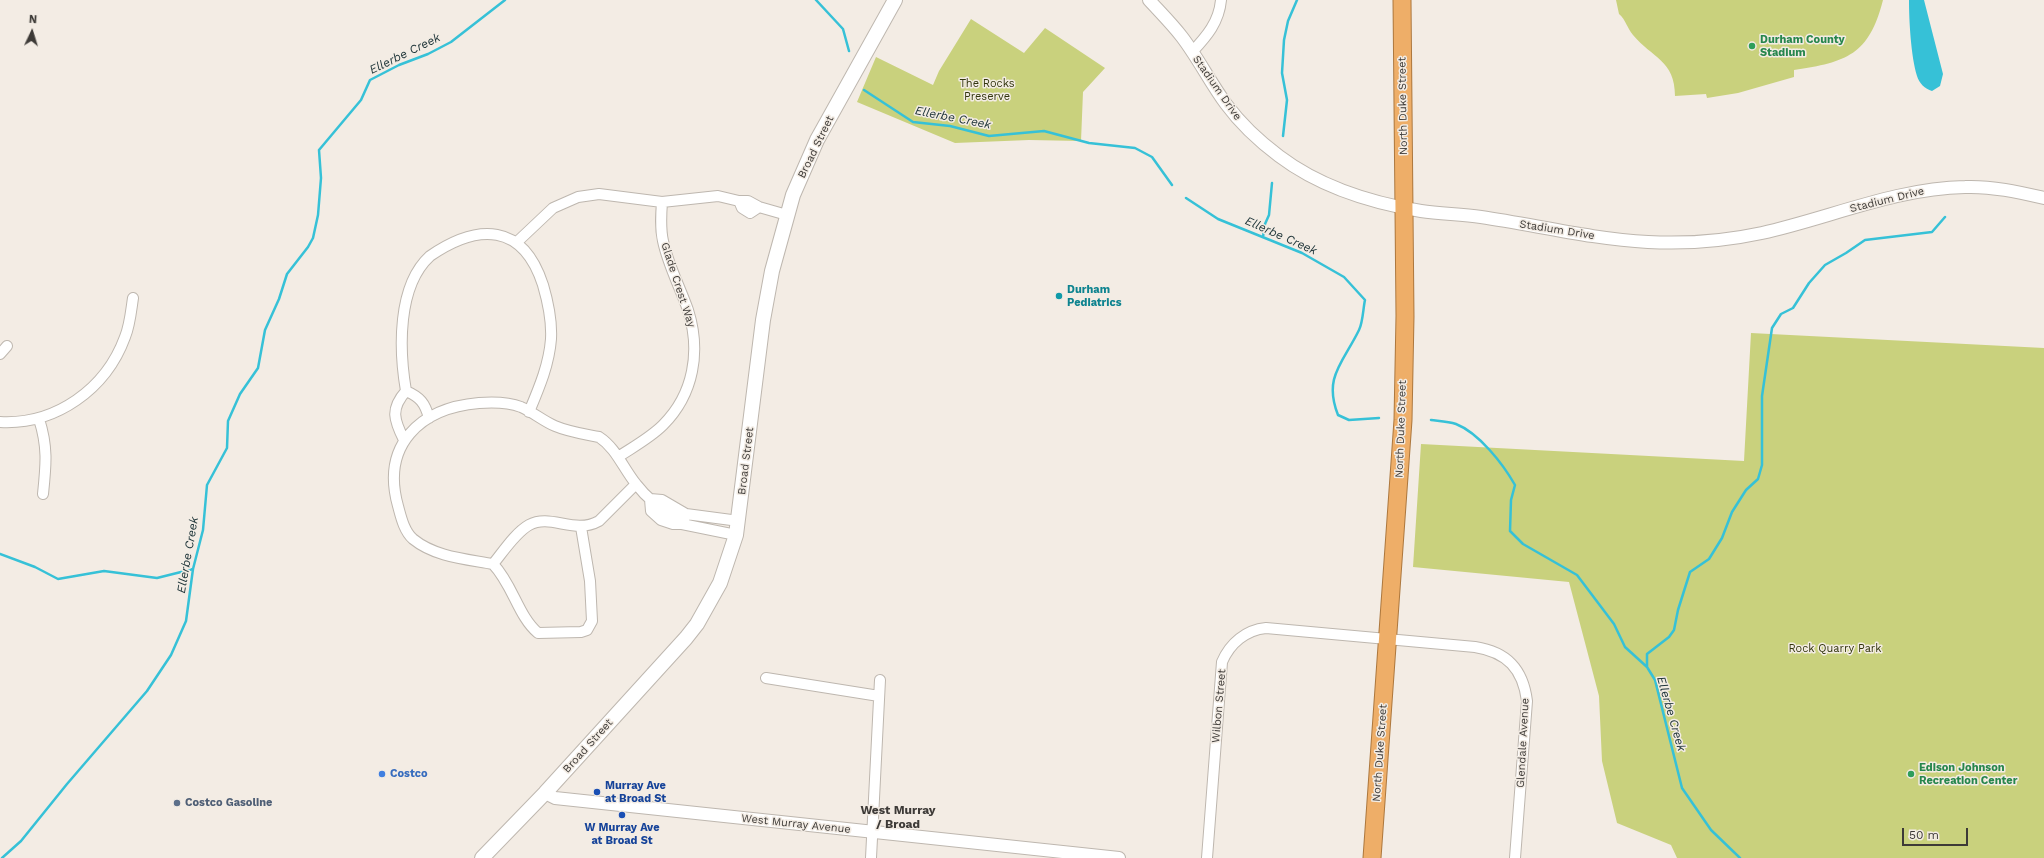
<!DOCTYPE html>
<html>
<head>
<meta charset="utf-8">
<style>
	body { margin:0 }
	#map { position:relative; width:2044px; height:858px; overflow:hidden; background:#f3ece4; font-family:"Work Sans",sans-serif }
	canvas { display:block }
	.north { position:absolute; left:12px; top:12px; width:40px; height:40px; -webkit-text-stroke:3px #f3ece4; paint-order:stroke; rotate:4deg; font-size:11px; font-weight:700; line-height:16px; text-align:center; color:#3d3a37 }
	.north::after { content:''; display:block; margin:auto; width:14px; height:18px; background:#3d3a37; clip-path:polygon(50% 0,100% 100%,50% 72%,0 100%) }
	.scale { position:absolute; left:1902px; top:828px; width:66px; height:18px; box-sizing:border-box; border:2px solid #3d3a37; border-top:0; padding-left:5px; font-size:12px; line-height:14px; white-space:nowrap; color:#3d3a37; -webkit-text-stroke:3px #f3ece4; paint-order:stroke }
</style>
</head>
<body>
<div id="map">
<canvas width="2044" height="858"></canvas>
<div class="north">N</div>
<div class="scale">50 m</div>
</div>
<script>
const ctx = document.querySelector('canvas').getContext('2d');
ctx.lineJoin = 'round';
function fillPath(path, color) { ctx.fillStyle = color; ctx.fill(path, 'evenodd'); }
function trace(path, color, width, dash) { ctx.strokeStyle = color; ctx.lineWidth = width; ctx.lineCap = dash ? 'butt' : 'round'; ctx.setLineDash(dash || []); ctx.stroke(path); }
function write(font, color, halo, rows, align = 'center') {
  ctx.font = font + ' "Work Sans",sans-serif'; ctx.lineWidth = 3; ctx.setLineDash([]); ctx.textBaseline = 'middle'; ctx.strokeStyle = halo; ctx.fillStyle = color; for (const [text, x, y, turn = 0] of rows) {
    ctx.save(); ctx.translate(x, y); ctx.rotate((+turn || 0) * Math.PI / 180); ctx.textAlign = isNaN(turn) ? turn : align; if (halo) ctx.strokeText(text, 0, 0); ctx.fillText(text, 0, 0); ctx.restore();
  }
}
fillPath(new Path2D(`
	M1616 0H1883C1869 55 1847 62 1794 70V77L1738 93 1707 98 1706 94 1675 96C1675 60 1652 58 1633 35 1627 28 1626 20 1619 14Z
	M971 19 1024 53 1045 28 1105 68 1083 92 1081 141 1029 140 955 143 857 102 876 57 933 85 939 71Z
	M1751 333 2044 348V858H1677L1671 845 1617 823 1602 761 1599 696 1569 582 1413 567 1421 444 1744 461Z`), '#c9d17d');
fillPath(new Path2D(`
	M1909 0H1924L1943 74 1940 86 1932 91C1925 89 1919 83 1917 76 1911 56 1909 21 1909 0Z`), '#36c1d7');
trace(new Path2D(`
	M816 0 843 29 849 51
	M864 90 913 122 950 126 989 136 1044 131 1089 143 1135 148 1152 157 1172 185
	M1283 136 1287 100 1282 73 1284 40 1288 21 1297 0
	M1186 198 1218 219 1302 253 1344 277 1365 300C1363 309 1363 322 1359 330 1343 363 1323 377 1338 415L1349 420 1379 418
	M1263 237 1265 224 1269 215 1272 183
	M1431 420C1439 421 1448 421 1456 424 1479 433 1503 464 1515 485L1511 500 1510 531 1523 544 1577 575 1614 624 1625 647 1647 667 1655 680 1682 788 1711 830 1740 858
	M0 554 35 567 58 579 104 571 157 578 193 569
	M1647 667V654L1669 637 1674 630 1678 610 1690 572 1709 559 1722 538 1732 512 1746 490 1758 479 1762 465V396L1772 328 1781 314 1793 308 1809 283 1825 265 1846 253 1865 240 1932 232 1945 217
	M2 858 21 841 67 784 147 691 171 655 186 621 193 569 203 530 207 485 227 448 228 421 240 394 258 368 265 330 279 299 287 274 308 247 313 238 318 215 321 178 319 150 361 100 370 80 399 65 428 54 451 42 505 0`), '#36c1d7', 2.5);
const minor = new Path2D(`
	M1192 52C1207 36 1219 22 1221 0
	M739 201 742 208 750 213 759 207
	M517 242 553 208 578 197 599 194 662 202 718 196 739 201H748L759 207 787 215
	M0 354 7 346
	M406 391C420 397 425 403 429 418
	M39 419C48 447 46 465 43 494
	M0 422C56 425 106 389 125 337 130 325 131 311 133 298
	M404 440C394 420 390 409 406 391 399 350 397 286 430 256 478 223 523 223 543 285 548 302 552 321 551 339 549 365 539 388 529 412
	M618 457C633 447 650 438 663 425 694 394 701 351 688 310 680 287 668 265 663 241 660 228 661 215 662 202
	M636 484 599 521C574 535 551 513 529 525 515 533 503 552 493 564 466 559 435 557 413 539 404 531 401 517 398 506 381 445 420 408 479 403 492 402 508 402 521 407 533 412 543 421 555 426 569 432 584 434 599 437 616 448 623 468 636 484 646 497 659 508 674 516L686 514 682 524
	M650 499 651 511 661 520 673 524H682L736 535
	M650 499 662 500 686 514 739 521
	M493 564C513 585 518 616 538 633L581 632 587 630 592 621 590 581 581 527
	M766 678 879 696
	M871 858 880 680
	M1207 858 1222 662C1230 643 1246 630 1266 628L1475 647C1507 652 1523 669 1527 701L1515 858`);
const tertiary = new Path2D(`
	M1149 0C1160 12 1172 24 1182 37 1198 58 1210 82 1226 104 1240 123 1259 141 1279 156 1320 187 1372 203 1421 211 1441 214 1461 214 1481 217 1536 225 1592 239 1648 242 1686 244 1725 241 1762 233 1829 218 1897 188 1965 187 1992 186 2018 192 2044 198
	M545 793 555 798 1119 858`);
const secondary = new Path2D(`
	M482 858 545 793 686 638 697 624 720 583 736 535 763 320 772 271 793 195 817 140 895 0`);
const trunk = new Path2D(`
	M1372 858 1403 420 1405 316 1402 0`);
trace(minor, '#beb7af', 12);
trace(tertiary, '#beb7af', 14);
trace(secondary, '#beb7af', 16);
trace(trunk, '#ad783e', 19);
trace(minor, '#fff', 10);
trace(tertiary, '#fff', 12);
trace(secondary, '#fff', 14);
trace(trunk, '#eeae68', 17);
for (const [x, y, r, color] of [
	[1752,46,4,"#2e9e5b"],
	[1059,296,4,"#0f9aa8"],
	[382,774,4,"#3f7fe0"],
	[1911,774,4,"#2e9e5b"],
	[597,792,4,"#1a4fb4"],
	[177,803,4,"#5c6f8a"],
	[622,815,4,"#1a4fb4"]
]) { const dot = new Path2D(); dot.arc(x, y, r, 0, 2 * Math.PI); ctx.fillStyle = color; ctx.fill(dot); trace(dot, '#f3ece4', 1.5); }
write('bold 11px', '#27864d', '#f3ece4', [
	["Durham County",1760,40],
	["Stadium",1760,53],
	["Edison Johnson",1919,768],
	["Recreation Center",1919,781]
], 'left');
write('11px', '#32350d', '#f3ece4', [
	["The Rocks",987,84],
	["Preserve",987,97],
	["Rock Quarry Park",1835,649]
]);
write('11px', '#3d3a37', '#f3ece4', [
	["Stadium Drive",1217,88,55],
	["North Duke Street",1403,106,-91],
	["Broad Street",816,147,-64],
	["Stadium Drive",1887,200,-14],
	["Stadium Drive",1557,230,9],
	["Glade Crest Way",678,285,72],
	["North Duke Street",1401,429,-88],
	["Broad Street",746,461,-83],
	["Wilbon Street",1219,706,-85],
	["Glendale Avenue",1523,743,-87],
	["Broad Street",588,746,-48],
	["North Duke Street",1380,753,-86],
	["West Murray Avenue",796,824,6]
]);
write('bold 11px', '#0d838f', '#f3ece4', [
	["Durham",1067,290],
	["Pediatrics",1067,303]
], 'left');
write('bold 11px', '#366cbe', '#f3ece4', [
	["Costco",390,774]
], 'left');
write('bold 11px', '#164399', '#f3ece4', [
	["Murray Ave",605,786],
	["at Broad St",605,799],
	["W Murray Ave",622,828,"center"],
	["at Broad St",622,841,"center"]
], 'left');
write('bold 11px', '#4e5e75', '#f3ece4', [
	["Costco Gasoline",185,803]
], 'left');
write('italic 12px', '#20363a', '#f3ece4', [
	["Ellerbe Creek",405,54,-26],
	["Ellerbe Creek",953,118,11],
	["Ellerbe Creek",1281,236,24],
	["Ellerbe Creek",188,555,-80],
	["Ellerbe Creek",1671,714,74]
]);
write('bold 12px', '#3d3a37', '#f3ece4', [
	["West Murray",898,810],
	["/ Broad",898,824]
]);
</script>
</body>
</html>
